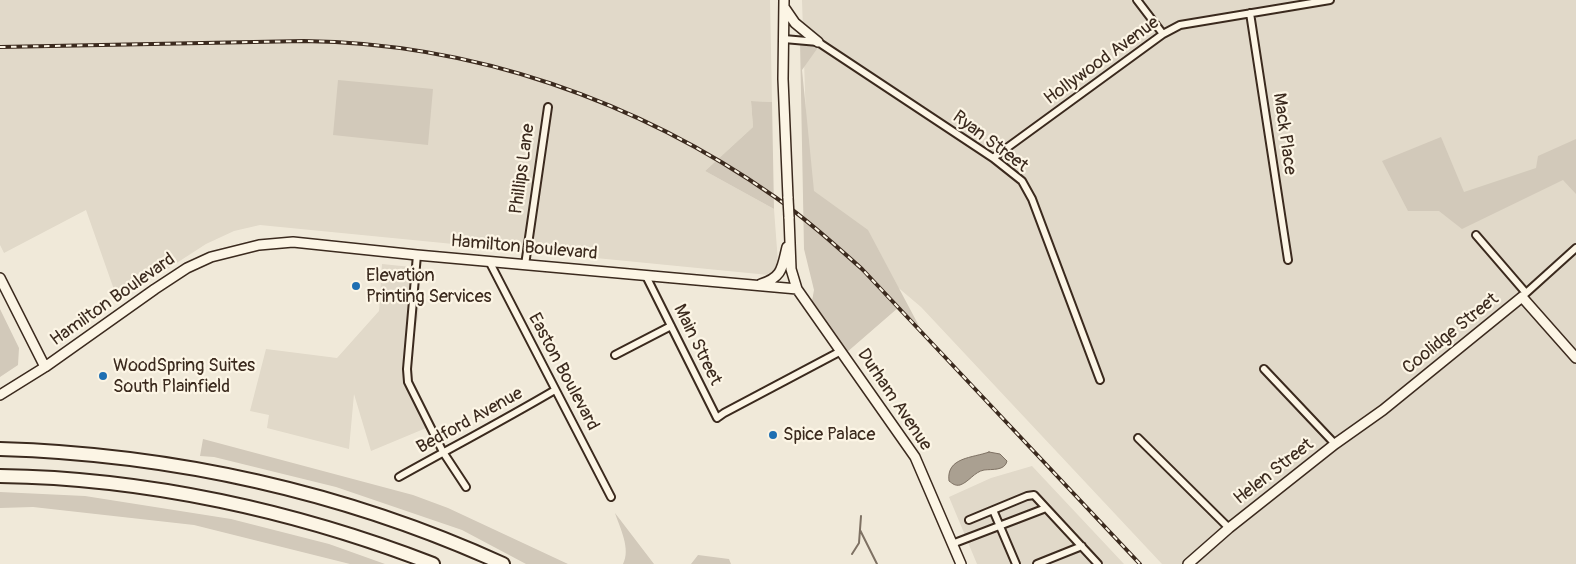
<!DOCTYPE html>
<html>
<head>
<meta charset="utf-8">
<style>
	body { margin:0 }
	canvas { display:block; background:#f0e9d9 }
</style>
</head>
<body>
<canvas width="1576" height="564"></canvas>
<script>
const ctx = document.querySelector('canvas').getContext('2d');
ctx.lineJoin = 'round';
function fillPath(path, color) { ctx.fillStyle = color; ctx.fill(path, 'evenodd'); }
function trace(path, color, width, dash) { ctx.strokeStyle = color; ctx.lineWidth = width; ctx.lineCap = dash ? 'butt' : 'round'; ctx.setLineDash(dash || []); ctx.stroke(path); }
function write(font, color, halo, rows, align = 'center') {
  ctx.font = font + ' Pangolin,sans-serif'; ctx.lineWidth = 4.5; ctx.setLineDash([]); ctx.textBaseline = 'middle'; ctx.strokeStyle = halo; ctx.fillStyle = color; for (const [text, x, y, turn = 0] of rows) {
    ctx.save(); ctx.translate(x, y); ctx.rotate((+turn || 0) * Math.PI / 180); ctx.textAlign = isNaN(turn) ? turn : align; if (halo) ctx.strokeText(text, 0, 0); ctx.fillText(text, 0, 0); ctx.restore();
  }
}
fillPath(new Path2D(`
	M0 0H770L772 102 751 101 753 127 705 171 774 209 779 276 260 225 234 231 206 244 118 301 86 210 4 253 0 245Z
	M802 0H1576V564H1162L921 307 809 212Z
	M382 264 421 268 418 317 408 368 425 415 431 426 371 451 354 394 349 449 267 428 269 415 250 411 266 349 337 358 379 311Z
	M1032 466 1124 564H977L949 497 991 478Z`), '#e1d9c9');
fillPath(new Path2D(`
	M800 41 819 46 802 70 814 191 868 230 919 326 899 307 846 353 812 301 814 290 804 249Z
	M338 80 433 89 428 145 333 135Z
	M751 101 772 102 774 209 705 171 753 127Z
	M1441 137 1464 192 1536 168 1538 156 1576 139V194L1563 180 1462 229 1439 211H1408L1382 161Z
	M0 309 19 348 18 365 0 377Z
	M203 439 413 495 448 508 568 564H526L462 530 336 487 214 457 200 456Z
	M0 492 85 496 231 519 329 544 385 564H350L194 525 33 507 0 508Z
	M615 513 654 564H623C631 549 620 528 615 513Z
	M698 555 729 559 731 564H691Z`), '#d2c9ba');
const water = new Path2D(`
	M989 452 1000 454 1007 461C1005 471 992 469 984 470 974 472 969 482 960 485 955 486 953 484 949 481 946 457 973 458 989 452Z`);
fillPath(water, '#aaa091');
trace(water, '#7e7163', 1);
trace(new Path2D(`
	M860 530 877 564
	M852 554 859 543 861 516`), '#7e7163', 2);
const street = new Path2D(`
	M1137 0 1163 34
	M1250 13 1288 260
	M784 39 818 42 993 158 1022 181 1032 199 1100 380
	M993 158 1163 34 1180 25 1330 0
	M1476 235 1526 293
	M417 255 407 369 408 382 443 452 466 487
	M489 261 611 497
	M525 265 548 107
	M646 276 717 418 724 413 841 351
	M1525 294 1576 248
	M615 355 671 326
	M1264 369 1335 444
	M1138 438 1229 528
	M399 477C451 448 504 420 555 390
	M993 510 1016 564
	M969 520 1027 496 1034 495 1098 564
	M952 544 1046 508
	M1037 564 1082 546`);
const secondary = new Path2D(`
	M784 0 783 79 788 198
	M784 7 795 23 818 42
	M789 217 791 269 797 289 915 457 961 564
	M0 278 45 367
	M761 284C783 277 782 267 787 247
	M0 395 45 367 155 289 187 268 211 257 259 245 293 242 417 255 797 289
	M1188 564 1229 528 1335 444 1383 410 1522 297 1576 358`);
const highway = new Path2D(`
	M0 449C173 454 345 492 503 564
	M0 476C147 478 296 511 433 564`);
trace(street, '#3b2a1e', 10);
trace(secondary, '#3b2a1e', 12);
trace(highway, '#3b2a1e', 16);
trace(street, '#fcf5e5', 6);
trace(secondary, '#fcf5e5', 9);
trace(highway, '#fcf5e5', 12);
const rail = new Path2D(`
	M0 47 304 41C473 43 638 101 775 197 806 219 834 244 862 269L1140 564`);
trace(rail, '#3b2a1e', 4);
trace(rail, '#fcf5e5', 2, [5.5]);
const secondaryBridge = new Path2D(`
	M788 198 789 217`);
trace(secondaryBridge, '#3b2a1e', 12, []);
trace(secondaryBridge, '#fcf5e5', 9);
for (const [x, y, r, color] of [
	[356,286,5,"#1f6fb2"],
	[103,376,5,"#1f6fb2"],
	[773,435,5,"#1f6fb2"]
]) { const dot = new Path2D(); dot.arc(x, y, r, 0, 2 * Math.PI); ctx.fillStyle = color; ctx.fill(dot); trace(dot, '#fcf5e5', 2); }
write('18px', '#3b2a1e', '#fcf5e5', [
	["Hollywood Avenue",1102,61,-36],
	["Mack Place",1284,134,82],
	["Ryan Street",990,142,37],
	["Phillips Lane",523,169,-82],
	["Hamilton Boulevard",524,248,5],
	["Hamilton Boulevard",113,300,-35],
	["Coolidge Street",1451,334,-39],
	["Main Street",697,345,64],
	["Easton Boulevard",563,372,62],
	["Durham Avenue",894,400,56],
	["Bedford Avenue",470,421,-29],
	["Helen Street",1274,472,-38]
]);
write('18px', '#3b2a1e', '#fcf5e5', [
	["Elevation",366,276],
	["Printing Services",366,297],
	["WoodSpring Suites",113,366],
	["South Plainfield",113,387],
	["Spice Palace",783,435]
], 'left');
</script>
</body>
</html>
